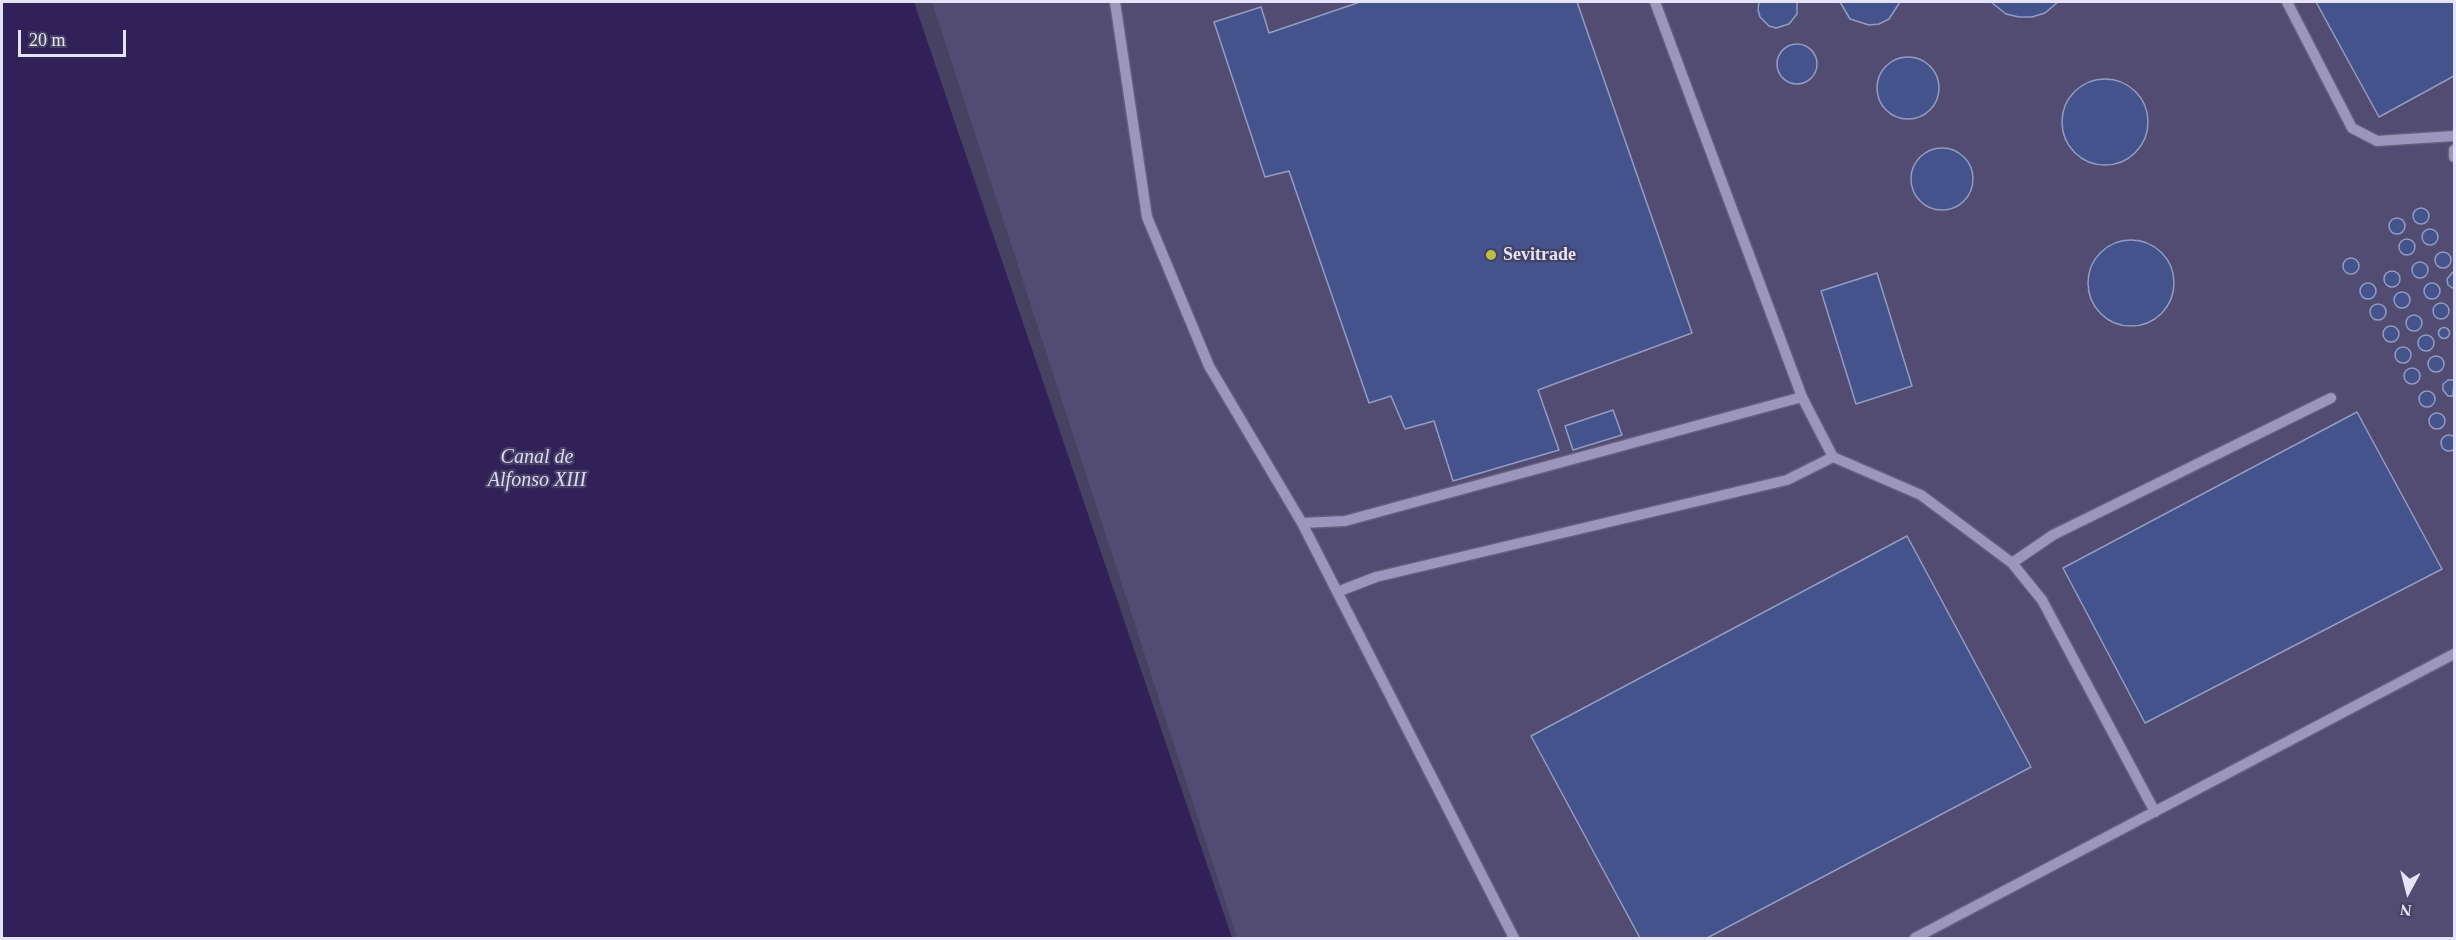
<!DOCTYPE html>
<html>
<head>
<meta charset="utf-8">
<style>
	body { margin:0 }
	#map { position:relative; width:2456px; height:940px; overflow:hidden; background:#474162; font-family:"Times New Roman",serif }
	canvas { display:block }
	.frame { position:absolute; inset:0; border:3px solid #e5e3f7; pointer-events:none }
	.north { position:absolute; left:2378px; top:862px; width:60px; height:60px; -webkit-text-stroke:4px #474162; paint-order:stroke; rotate:187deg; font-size:16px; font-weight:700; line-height:24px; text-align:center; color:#e5e3f7 }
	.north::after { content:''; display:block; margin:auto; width:21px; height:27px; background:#e5e3f7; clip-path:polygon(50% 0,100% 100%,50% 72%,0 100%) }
	.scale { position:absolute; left:18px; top:30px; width:108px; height:27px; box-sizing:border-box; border:3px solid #e5e3f7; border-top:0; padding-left:8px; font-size:18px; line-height:21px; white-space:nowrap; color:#e5e3f7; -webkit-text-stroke:4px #474162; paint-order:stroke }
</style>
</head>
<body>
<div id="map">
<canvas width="2456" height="940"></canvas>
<div class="frame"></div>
<div class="north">N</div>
<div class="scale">20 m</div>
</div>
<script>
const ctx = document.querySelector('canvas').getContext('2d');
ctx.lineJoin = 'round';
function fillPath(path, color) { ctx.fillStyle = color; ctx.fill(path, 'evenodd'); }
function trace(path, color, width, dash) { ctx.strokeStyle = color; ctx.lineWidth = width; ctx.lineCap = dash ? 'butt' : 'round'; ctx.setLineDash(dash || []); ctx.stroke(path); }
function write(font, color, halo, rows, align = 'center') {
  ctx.font = font + ' "Times New Roman",serif'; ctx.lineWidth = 4.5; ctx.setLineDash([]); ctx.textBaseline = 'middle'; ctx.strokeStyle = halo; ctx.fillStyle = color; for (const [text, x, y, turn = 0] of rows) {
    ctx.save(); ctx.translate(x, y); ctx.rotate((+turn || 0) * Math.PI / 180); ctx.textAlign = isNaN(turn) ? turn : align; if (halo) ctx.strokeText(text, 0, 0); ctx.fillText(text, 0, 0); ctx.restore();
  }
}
fillPath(new Path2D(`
	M932 2H2454V938H1237Z`), '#524b72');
fillPath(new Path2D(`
	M2 2H914L1232 938H2Z`), '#302159');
const building = new Path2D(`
	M1360 2H1577L1692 333 1538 390 1559 450 1453 481 1434 421 1405 429 1391 396 1369 403 1289 171 1265 177 1214 22 1261 7 1269 33Z
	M1759 2H1797V14L1789 24 1776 28 1769 26 1760 17 1758 10Z
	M1840 2H1900L1889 19 1879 24 1869 25 1850 19Z
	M1991 2H2058L2045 13 2032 17H2019L2006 14Z
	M2316 2H2454V76L2379 117Z
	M1777 64a20 20 0 1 1 40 0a20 20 0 1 1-40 0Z
	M1877 88a31 31 0 1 1 62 0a31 31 0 1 1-62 0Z
	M2062 122a43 43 0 1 1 86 0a43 43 0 1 1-86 0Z
	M1911 179a31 31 0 1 1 62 0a31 31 0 1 1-62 0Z
	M2413 216a8 8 0 1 1 16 0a8 8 0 1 1-16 0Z
	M2389 226a8 8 0 1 1 16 0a8 8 0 1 1-16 0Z
	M2422 237a8 8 0 1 1 16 0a8 8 0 1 1-16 0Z
	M2399 247a8 8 0 1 1 16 0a8 8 0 1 1-16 0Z
	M2088 283a43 43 0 1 1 86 0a43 43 0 1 1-86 0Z
	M2435 260a8 8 0 1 1 16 0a8 8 0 1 1-16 0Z
	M2343 266a8 8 0 1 1 16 0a8 8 0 1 1-16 0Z
	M2412 270a8 8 0 1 1 16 0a8 8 0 1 1-16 0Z
	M2384 279a8 8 0 1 1 16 0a8 8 0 1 1-16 0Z
	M2454 272V289L2448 285 2447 279 2452 273Z
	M1877 273 1912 386 1856 404 1821 291Z
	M2424 291a8 8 0 1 1 16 0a8 8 0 1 1-16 0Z
	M2360 291a8 8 0 1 1 16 0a8 8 0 1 1-16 0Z
	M2394 300a8 8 0 1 1 16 0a8 8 0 1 1-16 0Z
	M2433 311a8 8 0 1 1 16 0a8 8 0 1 1-16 0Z
	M2370 312a8 8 0 1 1 16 0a8 8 0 1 1-16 0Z
	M2406 323a8 8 0 1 1 16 0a8 8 0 1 1-16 0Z
	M2383 334a8 8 0 1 1 16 0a8 8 0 1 1-16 0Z
	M2438.5 333a5.5 5.5 0 1 1 11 0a5.5 5.5 0 1 1-11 0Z
	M2418 343a8 8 0 1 1 16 0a8 8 0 1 1-16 0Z
	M2395 355a8 8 0 1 1 16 0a8 8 0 1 1-16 0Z
	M2428 364a8 8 0 1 1 16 0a8 8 0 1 1-16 0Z
	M2404 376a8 8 0 1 1 16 0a8 8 0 1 1-16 0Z
	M2448 380H2454L2453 396H2448L2443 390V384Z
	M2419 399a8 8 0 1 1 16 0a8 8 0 1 1-16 0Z
	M1613 410 1622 435 1573 450 1565 426Z
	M2357 412 2442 569 2145 723 2063 568Z
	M2429 421a8 8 0 1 1 16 0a8 8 0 1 1-16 0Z
	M2441 443a8 8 0 1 1 16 0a8 8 0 1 1-16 0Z
	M1907 536 2031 767 1707 938H1640L1531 736Z`);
fillPath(building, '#44538c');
trace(building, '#929dc1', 1.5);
const minor = new Path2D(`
	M1115 2 1147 217 1209 366 1302 523 1514 938
	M1655 2 1802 397 1833 457 1921 495 2012 563 2042 600 2155 812
	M2287 2 2352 128 2377 141 2454 136
	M2454 150V157
	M1302 523 1345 521 1802 397
	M2012 563 2053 535 2331 398
	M1337 592 1376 577 1787 480 1833 457
	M1915 938 2454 654`);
trace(minor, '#645f7b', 13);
trace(minor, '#9c96bc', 10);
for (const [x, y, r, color] of [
	[1491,255,6,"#bbc045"]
]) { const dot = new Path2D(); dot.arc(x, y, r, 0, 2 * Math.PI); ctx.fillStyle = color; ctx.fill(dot); trace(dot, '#474162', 2); }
write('bold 18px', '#e5e3f7', '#474162', [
	["Sevitrade",1503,255]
], 'left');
write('italic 20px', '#ddd8fc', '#474162', [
	["Canal de",537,458],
	["Alfonso XIII",537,481]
]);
</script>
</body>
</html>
